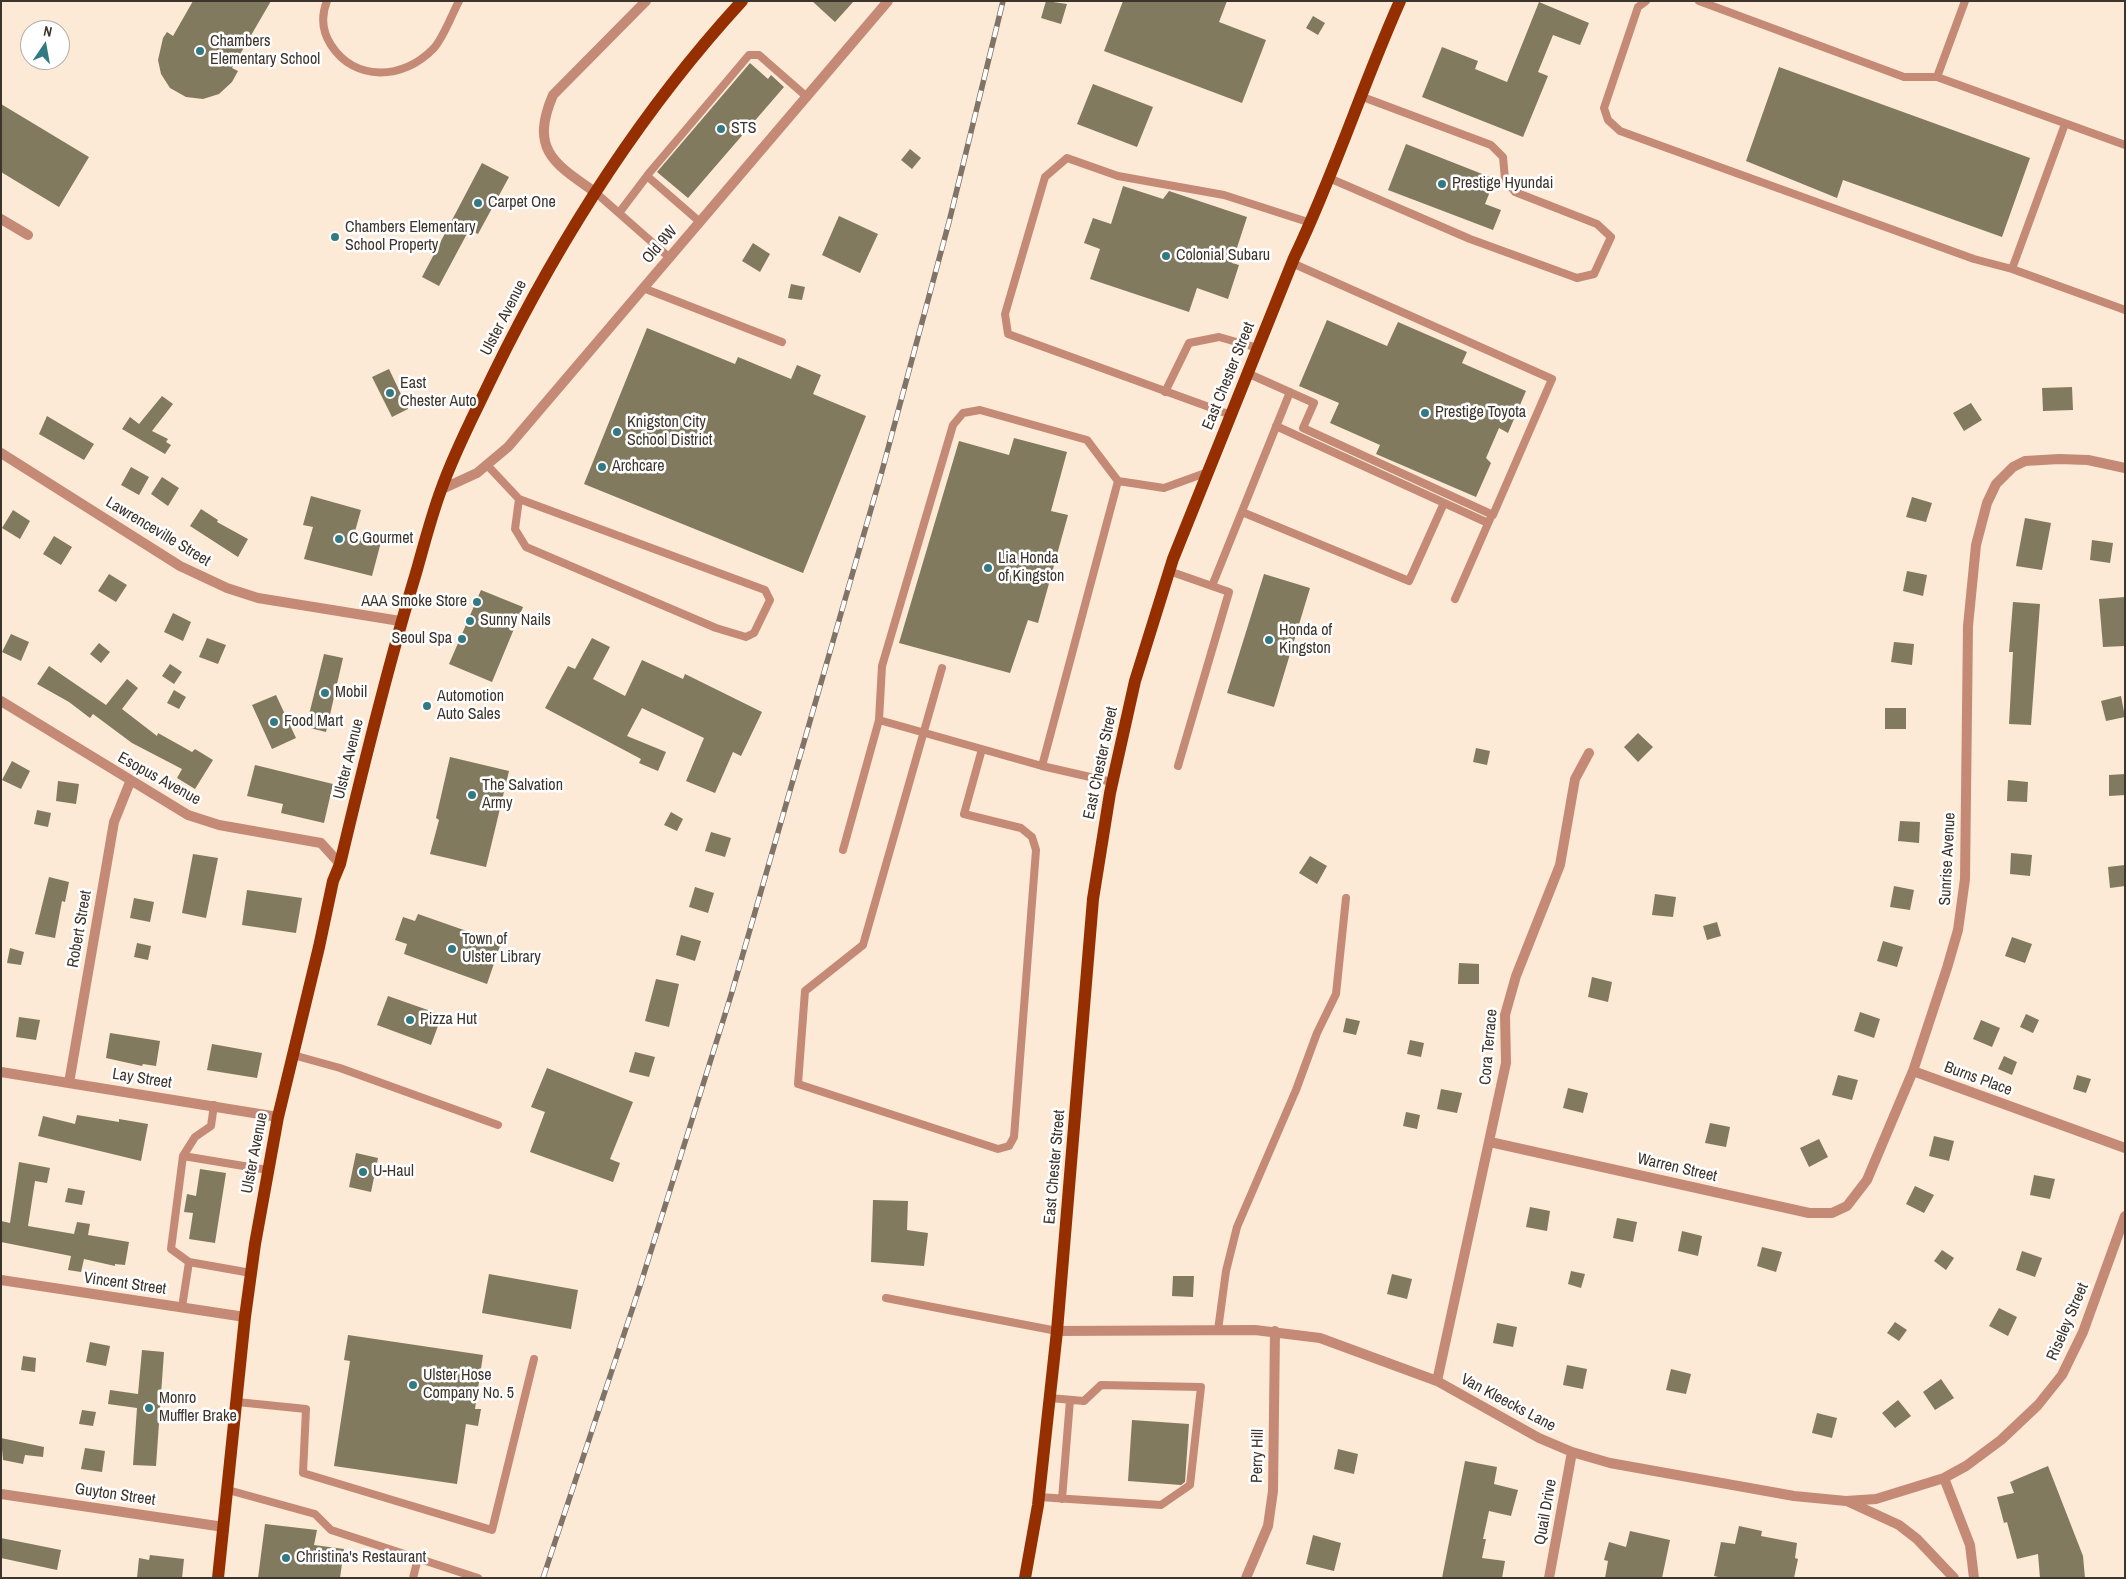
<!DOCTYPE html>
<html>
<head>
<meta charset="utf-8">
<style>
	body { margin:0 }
	#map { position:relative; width:2126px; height:1579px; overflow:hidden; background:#fce9d6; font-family:"Archivo Narrow",sans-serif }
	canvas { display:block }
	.frame { position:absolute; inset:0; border:2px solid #3d342b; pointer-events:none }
	.north { position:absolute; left:20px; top:20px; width:50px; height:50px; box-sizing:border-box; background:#fff; border:1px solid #b1aeaa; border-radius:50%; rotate:12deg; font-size:14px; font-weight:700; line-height:20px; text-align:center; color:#3d342b }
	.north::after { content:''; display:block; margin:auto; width:18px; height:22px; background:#327a83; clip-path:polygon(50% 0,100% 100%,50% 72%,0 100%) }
</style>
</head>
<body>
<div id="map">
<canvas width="2126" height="1579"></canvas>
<div class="frame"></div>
<div class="north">N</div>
</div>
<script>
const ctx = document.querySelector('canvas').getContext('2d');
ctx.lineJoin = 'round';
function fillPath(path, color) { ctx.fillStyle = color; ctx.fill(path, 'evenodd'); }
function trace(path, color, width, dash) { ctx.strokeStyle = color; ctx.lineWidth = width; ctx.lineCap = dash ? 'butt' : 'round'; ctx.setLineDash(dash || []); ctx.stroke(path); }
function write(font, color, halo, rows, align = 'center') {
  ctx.font = font + ' "Archivo Narrow",sans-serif'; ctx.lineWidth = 5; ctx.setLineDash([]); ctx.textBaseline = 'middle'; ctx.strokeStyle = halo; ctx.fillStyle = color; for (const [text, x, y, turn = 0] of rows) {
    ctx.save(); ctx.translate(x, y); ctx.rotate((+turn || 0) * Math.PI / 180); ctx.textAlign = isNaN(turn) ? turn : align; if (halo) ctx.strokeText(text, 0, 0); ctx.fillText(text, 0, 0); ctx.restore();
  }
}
fillPath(new Path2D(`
	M193 1H271L232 68 238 71 232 82 219 94 203 99 186 97 170 88 161 74 158 60 163 38 167 32 173 36Z
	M812 1H854L835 22Z
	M1046 1 1067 4 1061 24 1041 18Z
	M1123 1H1227L1219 22 1266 40 1242 103 1104 51Z
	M1539 2 1589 23 1580 45 1553 35 1538 72 1548 76 1523 137 1422 97 1442 47 1478 61 1475 69 1507 82Z
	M1313 16 1325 23 1318 35 1306 28Z
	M750 63 768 79 771 75 784 87 688 198 657 172Z
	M1779 67 2030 158 2002 237 1843 180 1837 198 1746 161Z
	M1093 84 1153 107 1137 147 1077 124Z
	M1 104 89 157 59 207 1 172Z
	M1406 144 1495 179 1485 204 1501 210 1493 230 1388 190Z
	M910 149 921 158 912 169 901 160Z
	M482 163 509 177 478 234 469 230 439 286 422 277Z
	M1123 186 1163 199 1169 191 1247 217 1232 263 1239 265 1228 299 1197 288 1189 312 1090 279 1100 249 1084 243 1093 218 1111 224Z
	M839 216 878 234 860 273 822 255Z
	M753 243 770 254 760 272 742 261Z
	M791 284 805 287 802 300 788 298Z
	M1327 320 1387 346 1398 322 1467 352 1462 363 1526 391 1508 433 1499 428 1486 458 1491 463 1476 497 1376 454 1380 445 1330 423 1339 403 1299 386Z
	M647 328 735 364 738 357 791 379 797 365 821 375 813 394 866 416 803 573 584 484Z
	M389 369 408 409 392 417 372 377Z
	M2072 387 2073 410 2043 411 2042 388Z
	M162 396 173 404 152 431 168 439 166 442 171 445 165 454 122 429 130 417 139 424Z
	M1971 403 1982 420 1964 431 1953 413Z
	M47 416 94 444 84 460 39 434Z
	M1014 438 1067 452 1051 511 1068 515 1038 623 1028 620 1010 673 899 643 959 441 1009 455Z
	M131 467 149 477 139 495 121 485Z
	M162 477 179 488 168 506 151 494Z
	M311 496 361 510 354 535 381 542 372 576 304 559 313 527 303 525Z
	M1912 497 1932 503 1926 522 1906 517Z
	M201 509 218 520 217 522 248 539 238 557 190 526Z
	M13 510 30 521 20 539 2 528Z
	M2025 518 2051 523 2042 570 2016 566Z
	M54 536 72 547 61 565 43 554Z
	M2092 540 2113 543 2110 563 2090 560Z
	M1907 571 1927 575 1923 596 1903 591Z
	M109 574 127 585 116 602 98 591Z
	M1264 574 1310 588 1274 707 1227 693Z
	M481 590 523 607 492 682 449 664Z
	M2125 597V646L2103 647 2099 599Z
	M2013 602 2040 604 2031 725 2009 724 2013 652H2009Z
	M173 613 191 622 183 641 164 632Z
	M11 634 29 642 21 661 2 652Z
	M207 638 226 645 218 664 199 657Z
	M592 638 610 647 593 679 625 696 642 660 683 679 685 674 762 712 741 756 733 752 715 793 686 781 704 738 642 708 627 736 666 752 658 771 639 763 641 759 545 708 568 666 575 669Z
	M1894 642 1914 644 1912 665 1891 662Z
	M99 643 110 652 101 663 90 654Z
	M324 654 343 658 326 732 306 727Z
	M170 664 182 672 174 684 162 676Z
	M49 666 106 705 127 679 138 688 122 709 157 736 158 733 192 752 195 749 213 760 195 789 177 778 182 769 132 743 93 714 90 718 69 702 37 684Z
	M174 690 186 697 179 709 167 703Z
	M276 695 296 738 272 749 252 705Z
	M2121 696 2125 717 2106 721 2101 701Z
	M1885 708H1906V729H1885Z
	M1638 733 1653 747 1638 762 1624 747Z
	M1476 748 1490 751 1487 765 1473 762Z
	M450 757 509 771 486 867 430 854 439 820 436 818Z
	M12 761 30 771 21 789 2 780Z
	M255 765 333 784 324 823 281 813 283 804 247 796Z
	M2125 774V795L2109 796V775Z
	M2008 780 2028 782 2027 802 2007 801Z
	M58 781 79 784 76 804 56 801Z
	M37 810 51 813 48 827 34 824Z
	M671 812 683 819 677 831 664 825Z
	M1900 821 1920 822 1919 843 1898 841Z
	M711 832 731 838 725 857 705 851Z
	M2011 853 2032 855 2030 876 2010 874Z
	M193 854 218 858 206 918 182 913Z
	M1310 856 1327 866 1317 884 1299 873Z
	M2125 865V886L2110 888 2108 867Z
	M49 877 69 882 65 902 62 901 55 938 35 934Z
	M1894 886 1914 890 1910 910 1890 907Z
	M695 887 714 893 708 913 689 907Z
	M247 890 302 898 296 933 242 925Z
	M1655 894 1676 897 1673 917 1652 915Z
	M134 898 154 902 150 922 130 918Z
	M418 914 501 943 487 984 404 954 407 944 395 940 403 917 415 921Z
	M1717 922 1721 936 1707 940 1703 926Z
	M681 935 701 941 695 961 676 955Z
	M2012 937 2032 944 2025 963 2005 956Z
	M1883 941 1903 947 1897 967 1877 961Z
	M137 943 151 946 148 960 134 957Z
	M10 948 24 952 21 965 7 963Z
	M1459 963 1479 964V984H1458Z
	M1592 977 1612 982 1608 1002 1588 997Z
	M656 979 679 984 669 1027 645 1021Z
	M388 996 442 1015 431 1045 377 1025Z
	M1860 1012 1880 1019 1874 1038 1854 1031Z
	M2026 1014 2039 1020 2033 1033 2020 1027Z
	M19 1017 40 1020 36 1040 16 1037Z
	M1346 1018 1360 1021 1356 1035 1343 1032Z
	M1981 1020 2000 1028 1992 1047 1973 1039Z
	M110 1033 160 1041 156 1066 143 1064 142 1066 106 1058Z
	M1410 1040 1424 1043 1421 1057 1407 1054Z
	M212 1044 262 1053 257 1078 207 1070Z
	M635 1052 655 1057 649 1077 629 1072Z
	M2004 1056 2017 1062 2012 1075 1998 1069Z
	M547 1068 633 1102 610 1159 620 1163 613 1182 530 1152 545 1112 531 1107Z
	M1838 1075 1858 1080 1852 1100 1832 1095Z
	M2077 1075 2091 1079 2086 1093 2073 1089Z
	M1568 1088 1588 1093 1583 1113 1563 1108Z
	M1441 1089 1462 1093 1457 1113 1437 1109Z
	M1406 1112 1420 1115 1417 1129 1403 1126Z
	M77 1115 119 1122V1119L148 1124 141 1161 38 1136 43 1116 75 1124Z
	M1710 1123 1730 1127 1726 1147 1705 1143Z
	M1934 1136 1954 1141 1949 1161 1929 1156Z
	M1819 1139 1828 1157 1809 1167 1800 1148Z
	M356 1153 378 1158 371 1192 349 1187Z
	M19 1162 50 1168 47 1183 35 1181 28 1226 74 1234 77 1222 90 1224 88 1235 129 1242 125 1265 115 1264V1266L84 1259 81 1272 68 1270 71 1256 1 1242V1221L10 1223Z
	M200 1169 226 1173 215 1243 189 1239 193 1213 184 1212 187 1194 196 1196Z
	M2034 1175 2055 1179 2050 1199 2030 1195Z
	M1915 1186 1934 1195 1924 1213 1906 1204Z
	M68 1188 85 1191 82 1205 65 1202Z
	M873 1200 908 1201 907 1230 928 1233 924 1266 871 1262Z
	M1530 1207 1550 1211 1547 1231 1526 1227Z
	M1617 1218 1637 1222 1633 1242 1613 1238Z
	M1682 1231 1702 1236 1698 1256 1678 1251Z
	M1762 1247 1782 1252 1776 1272 1757 1266Z
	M1942 1250 1954 1258 1946 1270 1934 1261Z
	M2022 1251 2042 1258 2035 1277 2016 1270Z
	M1571 1271 1585 1274 1581 1288 1568 1284Z
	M489 1274 578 1290 571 1329 482 1313Z
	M1392 1274 1412 1279 1407 1299 1387 1294Z
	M1173 1276H1194L1193 1297 1172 1296Z
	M1999 1308 2017 1317 2008 1336 1989 1326Z
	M1895 1322 1907 1330 1899 1341 1887 1333Z
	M1497 1323 1517 1327 1513 1347 1493 1343Z
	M348 1335 483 1355 475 1409H481L478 1426 466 1424 457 1484 334 1466 350 1361 344 1360Z
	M90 1342 110 1346 106 1366 86 1362Z
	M142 1350 164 1352 156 1466 133 1465 137 1408 108 1404 110 1390 138 1394Z
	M23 1356 36 1358 35 1372 21 1370Z
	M1567 1365 1587 1369 1583 1389 1563 1385Z
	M1671 1369 1691 1374 1686 1394 1666 1390Z
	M1941 1379 1954 1398 1935 1410 1923 1392Z
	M1898 1400 1911 1416 1895 1428 1882 1413Z
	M82 1410 96 1412 93 1426 79 1424Z
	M1817 1413 1837 1418 1832 1438 1812 1433Z
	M1132 1420 1189 1424 1185 1482 1181 1485 1128 1481Z
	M1 1438 44 1447 43 1457 25 1455 23 1464 3 1460Z
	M85 1448 105 1451 102 1472 81 1469Z
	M1338 1449 1358 1454 1354 1474 1334 1469Z
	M1465 1461 1497 1467 1494 1484 1518 1490 1511 1516 1489 1511 1483 1539H1486L1482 1558 1505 1561 1502 1578H1442Z
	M2048 1466 2083 1556 2085 1578H2040L2038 1554 2017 1559 2007 1522 2004 1523 1997 1497 2014 1493 2010 1482Z
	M265 1524 317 1530 314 1545 344 1549 340 1578H258Z
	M1739 1526 1762 1531 1761 1536 1797 1543 1795 1558 1798 1559 1794 1578H1723L1714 1576 1721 1542 1735 1544Z
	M1630 1531 1670 1540 1662 1578H1605L1608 1561 1604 1560 1609 1542 1626 1547Z
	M1313 1535 1341 1543 1334 1571 1306 1564Z
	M1 1538 61 1550 57 1570 1 1558Z
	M150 1555 184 1559 182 1578H137L139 1558 149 1560Z`), '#817a5f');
trace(new Path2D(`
	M327 1C321 16 322 31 331 45 355 82 403 80 433 49 443 39 452 14 459 1
	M1646 1 1638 7 1604 108 1608 120 1620 131 1974 259 2012 269
	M1699 1 1904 77H1937L2125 145
	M1937 77 1965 1
	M2065 124 2012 269 2125 310
	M647 176 700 222
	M1329 178 1470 239 1577 278 1594 274 1611 237 1597 224 1515 192 1505 179 1503 157 1491 145 1360 96
	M595 192 670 258
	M619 213 650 172 749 55H759L807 97
	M643 288 782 342
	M1247 373 1314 403 1303 428 1493 515 1552 379 1292 263
	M1165 392 1189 343 1219 337 1258 348
	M1231 415 1008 334 1005 314 1045 177 1067 158 1118 176 1224 195 1311 223
	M1276 426 1488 523
	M488 466 519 499 765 590 770 600 754 633 746 637 716 628 526 547 515 529 519 499
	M1242 512 1409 581 1444 503
	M1169 571 1229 592 1178 766
	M1212 586 1290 392
	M1455 599 1490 519
	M942 668 863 945 805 991 798 1084 998 1149 1009 1146 1014 1137 1036 850 1032 837 1021 828 964 814 982 749
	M879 720 882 666 953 425 963 413 980 410 1087 440 1118 481 1164 488 1208 472
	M1042 766 1118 481
	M843 850 879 720 1042 766 1112 782
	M293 1055 340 1068 498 1125
	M183 1156 268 1170
	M189 1262 251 1273
	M886 1298 1057 1331
	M182 1307 189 1262 171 1249 183 1156 195 1137 211 1126 214 1105
	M1218 1330 1226 1271 1237 1227 1296 1090 1317 1033 1336 994 1346 898
	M237 1402 306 1409 303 1473 492 1530 534 1359
	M228 1490 315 1514 331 1530 478 1578
	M1039 1497 1161 1505 1190 1485 1201 1387 1101 1385 1084 1401 1050 1398
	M1062 1499 1070 1400
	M413 1578 418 1558`), '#c48a76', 8);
trace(new Path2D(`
	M595 192C553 163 530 149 553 95L646 1
	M1 219 28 235
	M1 453 180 566 227 588 258 598 400 621
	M440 490 477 473 508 447 888 1
	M1 701 188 815 219 825 321 843 340 864
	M1913 1071 2125 1148
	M1 1072 278 1117
	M69 1083 114 822 130 782
	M1490 1142 1809 1213H1832L1847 1206 1867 1180 1913 1071 1947 968 1958 930 1965 879 1968 626 1976 545 1987 503 1996 484 2013 467 2025 461 2059 459 2088 460 2125 468
	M1 1280 245 1317
	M1057 1331 1255 1330 1320 1338 1437 1381 1539 1438 1572 1452 1610 1463 1794 1496 1846 1501 1876 1499 1944 1478 1966 1466 2001 1440 2038 1405 2062 1375 2083 1332 2125 1216
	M1437 1381 1506 1063 1505 1015 1516 976 1560 865 1575 779 1589 753
	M1944 1478 1970 1545 1974 1578
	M1 1494 224 1527
	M1849 1502 1899 1525 1917 1539 1954 1578
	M1246 1578 1268 1526 1273 1491 1275 1331
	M1549 1578 1572 1452`), '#c48a76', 10);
trace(new Path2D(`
	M218 1578 245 1317 255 1244 278 1117 319 947 333 881 340 864C363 767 387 669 416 573 424 545 431 517 441 490 455 450 475 413 493 375 559 240 640 112 742 1
	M1025 1578 1038 1505 1057 1331 1093 899 1110 793 1135 681 1173 559 1294 258C1334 175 1362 86 1400 1`), '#952f00', 12);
const rail = new Path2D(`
	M543 1578 640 1286 732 992 882 471 949 222 1003 1`);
trace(rail, '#807367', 5.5);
trace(rail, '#fff', 4, [11]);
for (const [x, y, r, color] of [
	[200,51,5,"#327a83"],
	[721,129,5,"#327a83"],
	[1442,184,5,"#327a83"],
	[478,203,5,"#327a83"],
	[335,237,5,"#327a83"],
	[1166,256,5,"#327a83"],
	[390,393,5,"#327a83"],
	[1425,413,5,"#327a83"],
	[617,432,5,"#327a83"],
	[602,467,5,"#327a83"],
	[339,539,5,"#327a83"],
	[988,568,5,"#327a83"],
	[477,602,5,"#327a83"],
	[470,621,5,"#327a83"],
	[462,639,5,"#327a83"],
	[1269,640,5,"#327a83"],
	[325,693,5,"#327a83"],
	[427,706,5,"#327a83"],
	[274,722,5,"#327a83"],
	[472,795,5,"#327a83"],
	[452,949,5,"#327a83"],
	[410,1020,5,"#327a83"],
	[363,1172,5,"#327a83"],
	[413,1385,5,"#327a83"],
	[149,1408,5,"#327a83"],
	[286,1558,5,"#327a83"]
]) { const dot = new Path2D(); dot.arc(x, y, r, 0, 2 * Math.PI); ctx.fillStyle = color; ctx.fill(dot); trace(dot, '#fff', 2); }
write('16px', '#3d342b', '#fff', [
	["Chambers",210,42],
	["Elementary School",210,60],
	["STS",731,129],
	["Prestige Hyundai",1452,184],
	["Carpet One",488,203],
	["Chambers Elementary",345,228],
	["School Property",345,246],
	["Colonial Subaru",1176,256],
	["East",400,384],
	["Chester Auto",400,402],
	["Prestige Toyota",1435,413],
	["Knigston City",627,423],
	["School District",627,441],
	["Archcare",612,467],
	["C Gourmet",349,539],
	["Lia Honda",998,559],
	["of Kingston",998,577],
	["AAA Smoke Store",467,602,"right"],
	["Sunny Nails",480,621],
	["Honda of",1279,631],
	["Kingston",1279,649],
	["Seoul Spa",452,639,"right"],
	["Mobil",335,693],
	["Automotion",437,697],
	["Auto Sales",437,715],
	["Food Mart",284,722],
	["The Salvation",482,786],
	["Army",482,804],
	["Town of",462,940],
	["Ulster Library",462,958],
	["Pizza Hut",420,1020],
	["U-Haul",373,1172],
	["Ulster Hose",423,1376],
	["Company No. 5",423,1394],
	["Monro",159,1399],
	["Muffler Brake",159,1417],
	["Christina's Restaurant",296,1558]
], 'left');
write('16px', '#3d342b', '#fff', [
	["Old 9W",660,245,-49],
	["Ulster Avenue",504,318,-63],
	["East Chester Street",1229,376,-68],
	["Lawrenceville Street",158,532,31],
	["Ulster Avenue",349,759,-76],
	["East Chester Street",1101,763,-78],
	["Esopus Avenue",159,779,29],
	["Sunrise Avenue",1948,859,-87],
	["Robert Street",80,929,-80],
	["Cora Terrace",1489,1047,-85],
	["Lay Street",142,1079,9],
	["Burns Place",1978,1079,20],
	["Ulster Avenue",255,1153,-79],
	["East Chester Street",1055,1167,-85],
	["Warren Street",1677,1168,13],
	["Vincent Street",125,1284,8],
	["Riseley Street",2068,1322,-67],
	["Van Kleecks Lane",1508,1403,28],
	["Perry Hill",1258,1456,-89],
	["Guyton Street",115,1495,8],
	["Quail Drive",1546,1512,-80]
]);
</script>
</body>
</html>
